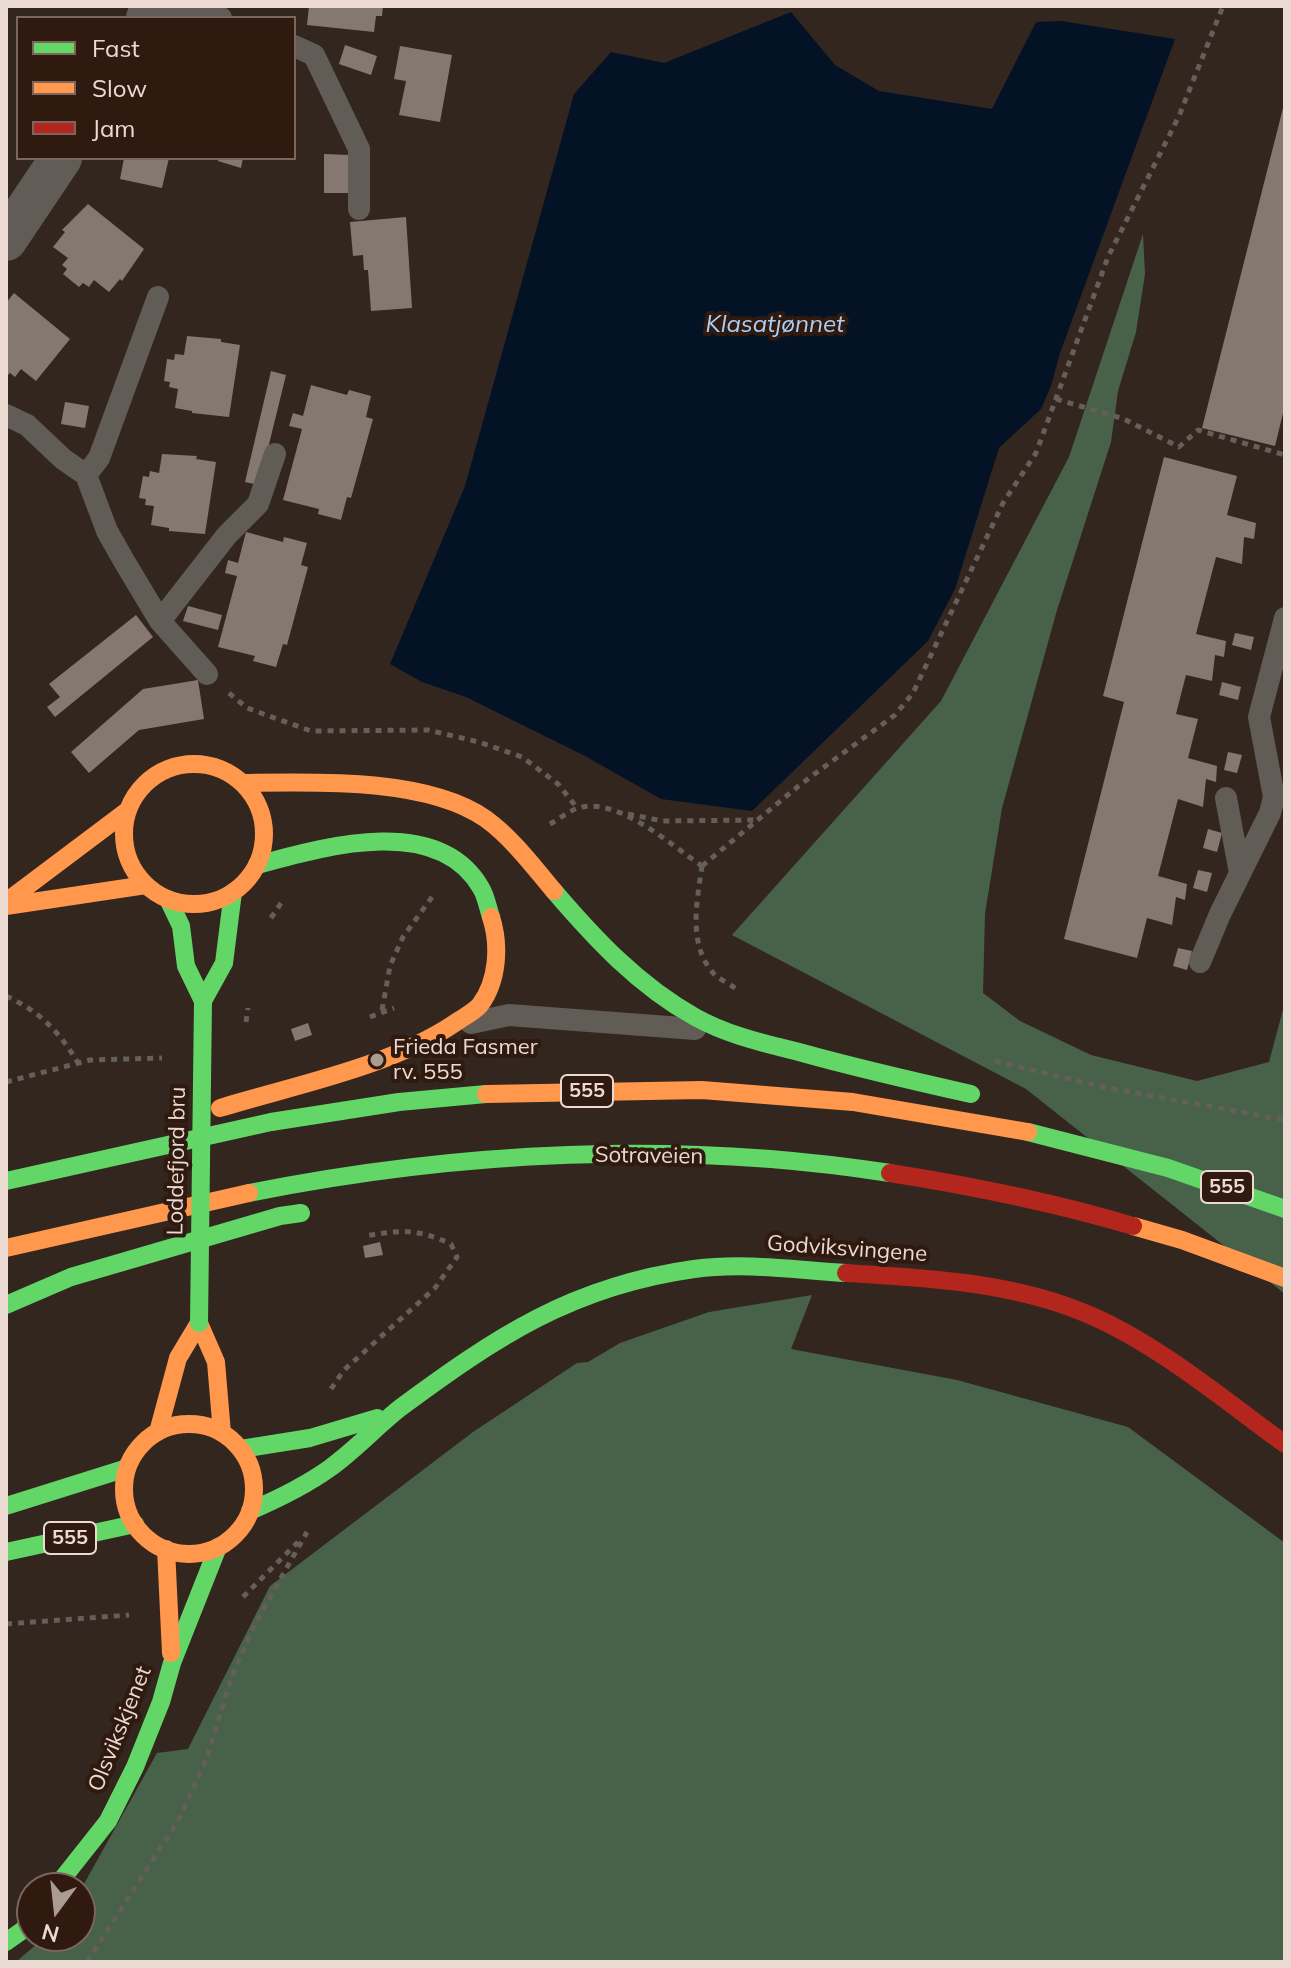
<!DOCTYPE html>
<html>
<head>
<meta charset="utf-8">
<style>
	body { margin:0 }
	#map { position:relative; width:1291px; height:1968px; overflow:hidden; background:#32261f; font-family:Mulish,sans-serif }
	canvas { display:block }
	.frame { position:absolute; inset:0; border:8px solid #eadad2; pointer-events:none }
	.legend { position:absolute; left:16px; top:16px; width:280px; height:144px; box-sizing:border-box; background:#30190e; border:2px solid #7a665c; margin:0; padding:10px 14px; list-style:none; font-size:24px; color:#eadad2 }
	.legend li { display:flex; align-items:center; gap:16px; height:40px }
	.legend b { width:40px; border:2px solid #7a665c }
	.north { position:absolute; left:16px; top:1872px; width:80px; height:80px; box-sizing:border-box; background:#30190e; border:2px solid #7a665c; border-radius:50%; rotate:195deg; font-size:22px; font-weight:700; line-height:32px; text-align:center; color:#eadad2 }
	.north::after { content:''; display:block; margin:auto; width:28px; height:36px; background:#aa9b93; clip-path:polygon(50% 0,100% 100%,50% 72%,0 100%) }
</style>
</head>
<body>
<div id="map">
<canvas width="1291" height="1968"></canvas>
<div class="frame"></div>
<ul class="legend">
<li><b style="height:10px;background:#63d668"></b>Fast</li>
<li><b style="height:10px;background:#ff974d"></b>Slow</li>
<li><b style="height:10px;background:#b3261e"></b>Jam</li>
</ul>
<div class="north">N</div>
</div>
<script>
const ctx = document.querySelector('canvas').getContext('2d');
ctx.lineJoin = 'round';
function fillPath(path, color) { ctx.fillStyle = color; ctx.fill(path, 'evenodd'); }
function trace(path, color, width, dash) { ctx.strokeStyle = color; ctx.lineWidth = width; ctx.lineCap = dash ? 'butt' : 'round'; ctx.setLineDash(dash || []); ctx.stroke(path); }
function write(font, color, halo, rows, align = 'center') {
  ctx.font = font + ' Mulish,sans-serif'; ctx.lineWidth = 8; ctx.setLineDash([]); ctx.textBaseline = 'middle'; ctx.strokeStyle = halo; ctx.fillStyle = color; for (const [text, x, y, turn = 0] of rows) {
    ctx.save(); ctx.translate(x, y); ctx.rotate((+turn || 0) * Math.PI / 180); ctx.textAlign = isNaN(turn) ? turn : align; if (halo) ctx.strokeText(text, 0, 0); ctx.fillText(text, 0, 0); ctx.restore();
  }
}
fillPath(new Path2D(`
	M1143 234 1145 274 1136 332 1118 391 1111 442 1057 610 1002 808 985 914 983 993 1020 1021 1091 1055 1197 1081 1269 1062 1285 1002V1294L1026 1089 732 935 941 701 1069 457Z
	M812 1295 791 1349 957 1380 1128 1427 1285 1543V1962H16L46 1936H80V1891L157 1753 188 1749 270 1586 473 1432 577 1363 588 1362 620 1343 709 1312Z`), '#48624a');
fillPath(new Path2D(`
	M791 12 835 65 879 91 992 109 1036 22 1061 21 1175 39 1060 353 1051 386 1041 409 999 448 955 589 928 641 752 811 661 799 585 756 466 697 422 682 390 664 465 486 574 94 611 52 664 63Z`), '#041225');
fillPath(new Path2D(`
	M309 6 343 7 383 6 382 16H376L374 32 307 25Z
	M345 45 377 56 371 75 339 64Z
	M400 46 452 55 440 122 399 115 406 81 394 79Z
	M1284 104 1285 405 1275 446 1202 428Z
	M324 154 351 155V193H324Z
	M124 158H169L162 188 120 179Z
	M218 158H243L241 168 218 161Z
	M88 204 144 249 122 281 120 279 109 292 94 280 89 287 83 283 79 287 63 274 67 269 62 265 68 258 53 247 65 232 62 230Z
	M406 217 412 308 371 311 368 270H364L363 255 353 256 350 222Z
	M14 293 70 339 36 381 21 369 15 377 10 373 6 377V303Z
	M187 336 221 339V342L240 345 229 417 192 413V411L175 408 178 389 169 387 170 382 164 381 167 359 174 360 175 354 184 355Z
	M271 371 286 375 259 485 245 482Z
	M311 385 347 395 349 390 371 396 366 417 373 419 351 498 347 497 341 520 318 514 319 509 283 500 302 429 289 426 293 413 303 416Z
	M65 402 89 406 85 428 61 424Z
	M162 454 197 456 196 459 216 462 205 534 169 531V528L151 525 154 506 145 505 146 499 139 498 143 476 149 477 150 471 159 473Z
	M1164 457 1237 476 1227 515 1256 523 1254 539 1244 537 1242 564 1216 557 1196 634 1226 641 1224 657 1215 655 1212 681 1186 675 1176 714 1198 719 1188 758 1217 766 1216 782 1206 779 1203 807 1178 799 1158 876 1187 884 1185 900 1176 897 1172 925 1147 918 1137 958 1064 939 1124 702 1103 696Z
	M246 532 283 542 284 537 307 543 301 565 308 567 287 645 283 644 276 667 253 661 255 656 218 647 237 576 225 573 228 560 238 563Z
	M188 606 222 615 218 630 183 621Z
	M136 615 153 637 55 717 47 707 60 697 49 684Z
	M1235 633 1254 637 1251 650 1232 645Z
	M198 680 204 719 139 730 89 773 71 752 143 689Z
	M1222 682 1241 687 1238 700 1219 695Z
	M1228 752 1242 755 1237 773 1224 770Z
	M1208 829 1222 833 1217 852 1203 848Z
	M1198 870 1212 873 1207 892 1193 888Z
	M1178 948 1192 951 1187 970 1173 966Z
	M308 1023 312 1035 295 1041 291 1029Z
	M380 1242 383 1255 365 1258 363 1246Z`), '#857871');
trace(new Path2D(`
	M1056 399 1124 419 1179 447 1198 430 1285 455
	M229 693 247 708 311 731 428 730 479 742 522 757 558 784 578 809
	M628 814 663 821 757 820
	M550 824C559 819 569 811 578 808 617 796 671 845 702 866
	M702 866 801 784 895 715 913 693 1003 503 1036 453 1108 257 1179 116 1223 6
	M702 866C697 901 687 946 715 975 721 980 730 984 736 989
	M271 918 283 900
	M6 996C39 1011 59 1031 78 1063
	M382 1010 390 966 403 937 432 897
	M370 1017 394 1008
	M995 1061 1103 1087 1285 1120
	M6 1082 90 1060 162 1058
	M331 1389 344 1370 435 1288 457 1257 451 1244C416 1228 401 1230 365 1236
	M243 1597 298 1542
	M6 1624 129 1615
	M87 1962 179 1819 206 1760 232 1676 255 1624 307 1532`), '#655f5a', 5, [6, 6]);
trace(new Path2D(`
	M176 6 221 18
	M294 46 314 55 359 149V209
	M6 415 27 425 63 459 86 475 107 531 124 561 160 621 207 674
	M86 475 99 458 158 297
	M160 621 227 535 258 504 275 454
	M1226 798 1240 873
	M1200 962 1220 914 1270 813 1274 797 1259 717 1285 618
	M471 1023 509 1015 695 1029`), '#615c56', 22);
trace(new Path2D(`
	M147 18 153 6
	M6 240 61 158`), '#615c56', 42);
trace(new Path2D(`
	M257 865C323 847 438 813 481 888 486 896 488 908 491 917
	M554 891C595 939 639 986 695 1017 727 1035 763 1043 799 1052 856 1068 913 1081 971 1094
	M168 899 181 926 186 966 203 1001
	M203 1001 224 963 233 892
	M1028 1132 1168 1168 1285 1209
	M6 1181 271 1122 399 1102 486 1094
	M249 1193C459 1151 678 1140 890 1173
	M6 1305 71 1277 280 1216 301 1213
	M241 1449 310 1438 377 1418
	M6 1506 127 1468
	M250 1511C278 1499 305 1486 330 1468 355 1450 376 1427 400 1408 496 1337 572 1286 694 1269 744 1262 796 1270 846 1273
	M6 1552 135 1524
	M55 1888 108 1821 135 1767 161 1702 172 1663 218 1547
	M6 1942 23 1930 32 1918`), '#63d668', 18);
trace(new Path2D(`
	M124 834a70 70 0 1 1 140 0a70 70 0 1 1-140 0Z
	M243 783C312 782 427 777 486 819 512 838 533 866 554 891
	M6 902 127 811
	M6 906 146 885
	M486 1094 702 1090 853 1102 1028 1132
	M220 1108C295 1085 390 1067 455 1023 463 1017 473 1013 480 1005 498 981 500 945 491 917
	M1133 1226 1182 1240 1285 1278
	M6 1248 249 1193
	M199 1323 216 1362 222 1433
	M124 1489a65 65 0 1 1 130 0a65 65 0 1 1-130 0Z
	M158 1432 178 1358 199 1323
	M166 1549 171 1653`), '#ff974d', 18);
trace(new Path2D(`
	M890 1173C972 1186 1053 1202 1133 1226
	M846 1273C928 1278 1015 1282 1092 1316 1160 1346 1224 1400 1285 1444`), '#b3261e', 18);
trace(new Path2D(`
	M246 1022 248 1008`), '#655f5a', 5, [6, 6]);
trace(new Path2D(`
	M199 1323 203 1001`), '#63d668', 18);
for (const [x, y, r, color] of [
	[377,1060,8,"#aa9b93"]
]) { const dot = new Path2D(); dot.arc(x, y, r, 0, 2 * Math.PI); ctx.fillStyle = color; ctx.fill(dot); trace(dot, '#30190e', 3); }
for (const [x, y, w] of [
	[587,1091,52],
	[1227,1187,52],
	[70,1538,52]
]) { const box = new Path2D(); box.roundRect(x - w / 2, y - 16, w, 32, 6); ctx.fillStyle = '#30190e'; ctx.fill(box); trace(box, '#eadad2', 2); }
write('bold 20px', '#eadad2', null, [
	["555",587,1091],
	["555",1227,1187],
	["555",70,1538]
]);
write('22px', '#eadad2', '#30190e', [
	["Frieda Fasmer",393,1047],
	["rv. 555",393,1072]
], 'left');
write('22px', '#eadad2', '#30190e', [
	["Sotraveien",649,1156,1],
	["Loddefjord bru",177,1161,-89],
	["Godviksvingene",847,1249,4],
	["Olsvikskjenet",120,1729,-68]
]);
write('italic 24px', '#accff7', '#30190e', [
	["Klasatjønnet",775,325]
]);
</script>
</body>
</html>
